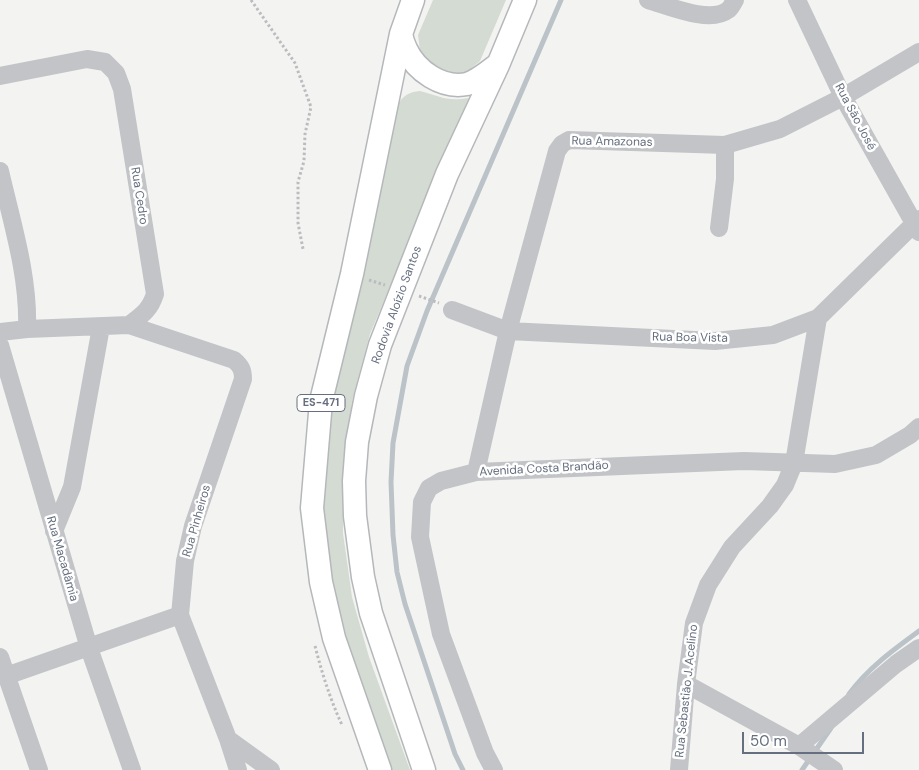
<!DOCTYPE html>
<html>
<head>
<meta charset="utf-8">
<style>
	body { margin:0 }
	#map { position:relative; width:919px; height:770px; overflow:hidden; background:#f3f4f1; font-family:"DM Sans",sans-serif }
	canvas { display:block }
	.scale { position:absolute; left:742px; top:732px; width:122px; height:22px; box-sizing:border-box; border:2px solid #666f7f; border-top:0; padding-left:6px; font-size:15px; line-height:18px; white-space:nowrap; color:#666f7f; -webkit-text-stroke:4px #fff; paint-order:stroke }
</style>
</head>
<body>
<div id="map">
<canvas width="919" height="770"></canvas>
<div class="scale">50 m</div>
</div>
<script>
const ctx = document.querySelector('canvas').getContext('2d');
ctx.lineJoin = 'round';
function fillPath(path, color) { ctx.fillStyle = color; ctx.fill(path, 'evenodd'); }
function trace(path, color, width, dash) { ctx.strokeStyle = color; ctx.lineWidth = width; ctx.lineCap = dash ? 'butt' : 'round'; ctx.setLineDash(dash || []); ctx.stroke(path); }
function write(font, color, halo, rows, align = 'center') {
  ctx.font = font + ' "DM Sans",sans-serif'; ctx.lineWidth = 5; ctx.setLineDash([]); ctx.textBaseline = 'middle'; ctx.strokeStyle = halo; ctx.fillStyle = color; for (const [text, x, y, turn = 0] of rows) {
    ctx.save(); ctx.translate(x, y); ctx.rotate((+turn || 0) * Math.PI / 180); ctx.textAlign = isNaN(turn) ? turn : align; if (halo) ctx.strokeText(text, 0, 0); ctx.fillText(text, 0, 0); ctx.restore();
  }
}
fillPath(new Path2D(`
	M433 0H506L480 61 467 72 451 75 435 70 420 51 418 35Z
	M420 91C440 96 446 102 469 98L370 334 352 401 343 467V533L352 597 369 657 410 770H389L350 664 322 534V466L335 376 398 105C402 96 409 92 420 91Z`), '#d4dbd2');
trace(new Path2D(`
	M849 694C868 668 893 650 919 631
	M463 770 455 754 405 604 397 572 393 535 391 482 393 443 407 366 427 311 561 0
	M802 770 831 728`), '#bbc3c8', 5);
const major = new Path2D(`
	M401 34C402 39 404 45 406 49 416 71 442 89 467 84 477 81 488 72 497 65
	M380 770 334 638 321 582 312 508 321 401 352 274 401 34 413 0
	M424 770 371 613 363 577 355 516 354 481 357 442 366 396 380 345 447 174 498 65 525 0`);
trace(major, '#b5b7bb', 25);
trace(new Path2D(`
	M251 0 295 63 311 107 305 134 304 161 298 182V223L303 249
	M369 280 385 285
	M419 296 439 303
	M315 646C322 673 330 699 342 725`), '#bbbcbf', 3, [2.5, 2.5]);
trace(new Path2D(`
	M648 0C669 6 710 24 728 10 731 8 733 3 735 0
	M797 0 843 97 919 232
	M0 76 87 59 105 62 116 73 122 89 155 294C150 310 142 315 129 325
	M0 171C12 223 29 276 27 329
	M719 228 725 179V145
	M452 310 508 331 715 341 773 335 818 318 919 219
	M0 332 27 329 129 325 234 360C241 366 243 370 243 379L193 526 185 561 180 615 228 739 238 770
	M0 345 89 648 132 770
	M476 472 508 331 557 151 562 144 569 140 725 145 780 129 843 97 919 52
	M54 531 72 487 101 327
	M0 657 39 770
	M6 676 180 615
	M686 684 799 746 834 770
	M228 739 271 770
	M799 746 896 664 919 648
	M494 770 485 753 441 634 420 537 422 502 429 488 441 481 476 472 744 461 835 464 876 455 910 435 919 427
	M679 770 686 684 694 623 708 585 732 547 770 506 785 485 794 463 818 318`), '#c2c4c8', 18);
trace(major, '#fff', 22);
for (const [x, y, w] of [
	[321,403,48]
]) { const box = new Path2D(); box.roundRect(x - w / 2, y - 8.5, w, 17, 4); ctx.fillStyle = '#fff'; ctx.fill(box); trace(box, '#666f7f', 1); }
write('bold 11px', '#666f7f', null, [
	["ES-471",321,403]
]);
write('12px', '#666f7f', '#fff', [
	["Rua São José",855,117,62],
	["Rua Amazonas",612,142,1],
	["Rua Cedro",139,196,81],
	["Rodovia Aloízio Santos",397,305,-70],
	["Rua Boa Vista",690,338,1],
	["Avenida Costa Brandão",544,469,-3],
	["Rua Pinheiros",197,521,-74],
	["Rua Macadâmia",62,559,74],
	["Rua Sebastião J. Acelino",687,691,-84]
]);
</script>
</body>
</html>
